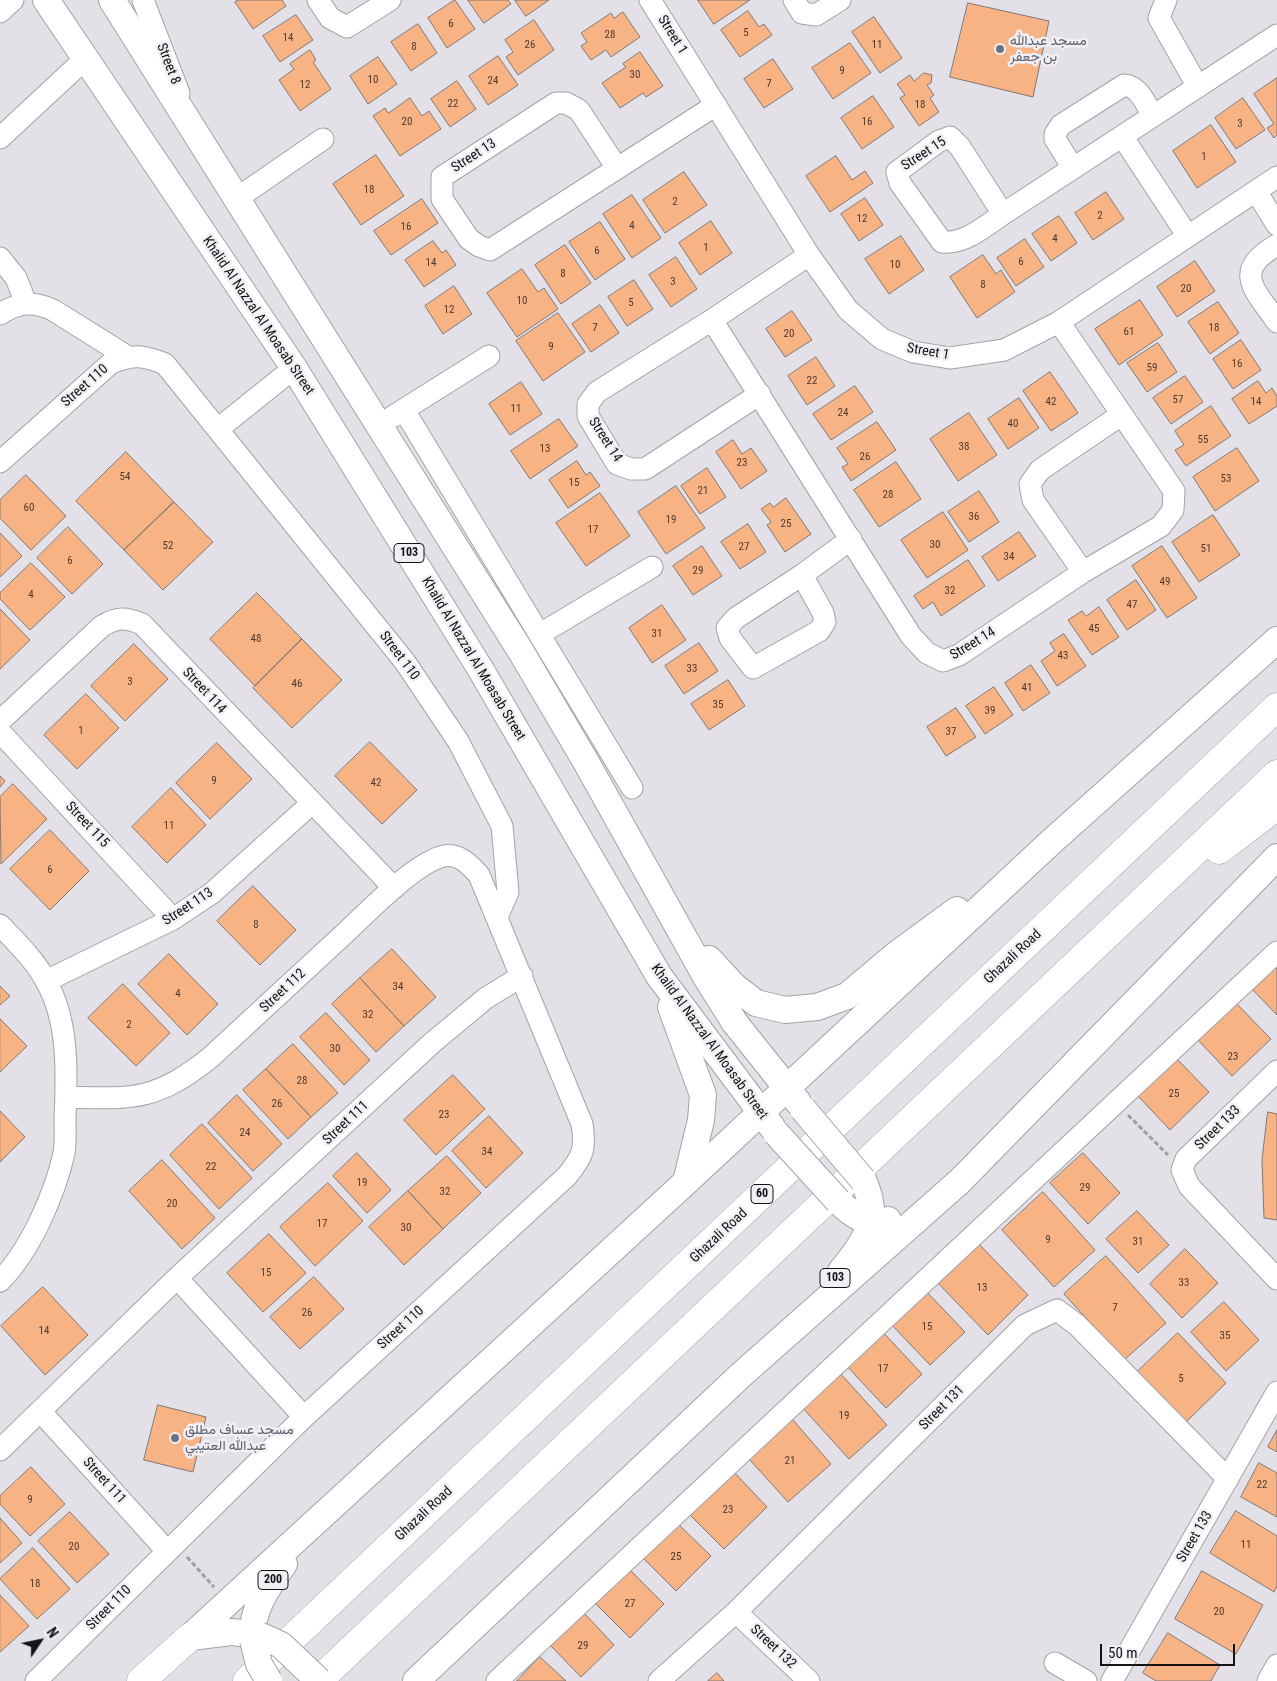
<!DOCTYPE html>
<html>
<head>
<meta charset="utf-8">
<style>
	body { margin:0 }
	#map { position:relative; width:1277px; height:1681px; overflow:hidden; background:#e3e1e7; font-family:"Roboto Condensed",sans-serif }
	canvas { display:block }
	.north { position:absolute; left:15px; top:1616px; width:50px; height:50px; -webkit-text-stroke:4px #f1eff4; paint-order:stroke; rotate:56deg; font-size:14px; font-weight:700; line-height:20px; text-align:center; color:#131214 }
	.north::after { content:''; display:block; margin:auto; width:18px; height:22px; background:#131214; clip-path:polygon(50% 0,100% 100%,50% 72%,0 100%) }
	.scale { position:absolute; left:1100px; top:1644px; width:135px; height:22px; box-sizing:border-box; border:2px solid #131214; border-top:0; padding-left:6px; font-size:15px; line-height:18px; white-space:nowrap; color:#131214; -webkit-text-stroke:4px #f1eff4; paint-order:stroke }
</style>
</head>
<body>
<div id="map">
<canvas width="1277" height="1681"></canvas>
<div class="north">N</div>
<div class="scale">50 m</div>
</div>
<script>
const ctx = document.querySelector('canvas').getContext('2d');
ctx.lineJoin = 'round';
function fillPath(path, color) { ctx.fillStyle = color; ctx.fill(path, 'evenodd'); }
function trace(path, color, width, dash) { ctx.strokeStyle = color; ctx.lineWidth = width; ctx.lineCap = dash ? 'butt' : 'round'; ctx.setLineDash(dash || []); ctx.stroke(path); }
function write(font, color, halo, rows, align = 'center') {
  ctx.font = font + ' "Roboto Condensed",Vazirmatn,sans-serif'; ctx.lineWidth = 5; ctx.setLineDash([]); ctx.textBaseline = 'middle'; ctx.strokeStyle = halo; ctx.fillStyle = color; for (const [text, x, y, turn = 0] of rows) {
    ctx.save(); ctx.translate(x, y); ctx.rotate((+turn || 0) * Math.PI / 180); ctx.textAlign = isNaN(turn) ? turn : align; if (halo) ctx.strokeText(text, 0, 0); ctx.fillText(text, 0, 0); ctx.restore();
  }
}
const building = new Path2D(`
	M239 0H282L286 6 253 29 235 2Z
	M455 0 475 29 447 48 428 18Z
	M468 0H508L511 4 484 23Z
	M515 0H549L526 16Z
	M698 0H750L714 24Z
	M968 3 1049 21 1033 97 950 77Z
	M748 11 759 27 764 24 772 35 740 57 721 30Z
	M623 12 640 37 611 57 606 50 591 60 581 46 587 42 581 33 611 13 614 18Z
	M296 15 313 40 280 62 263 36Z
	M874 17 902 58 880 73 852 32Z
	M534 20 554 50 518 75 506 57 513 52 505 40Z
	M418 24 437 53 411 71 391 42Z
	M850 43 871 73 833 99 812 68Z
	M310 50 316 60 313 62 331 89 300 111 279 80 294 69 290 64Z
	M640 52 663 86 646 97 643 93 620 108 602 83 626 67 623 64Z
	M498 56 518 85 488 105 469 76Z
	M378 57 397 84 368 104 350 76Z
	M773 59 793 89 764 108 744 79Z
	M924 73 932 75 931 83 927 85 934 95 930 98 939 112 919 126 900 98 905 95 897 84 910 75 914 81Z
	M1277 78V135L1274 138 1267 128 1274 124 1254 94Z
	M457 81 476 109 450 127 431 99Z
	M873 96 894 127 862 149 841 118Z
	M410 98 422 116 429 111 441 129 400 156 373 116 385 108 388 113Z
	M1243 98 1265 130 1236 149 1215 118Z
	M1211 125 1236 162 1197 188 1173 151Z
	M376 155 404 196 361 225 333 184Z
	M836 156 852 180 865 171 873 183 830 212 806 176Z
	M684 172 707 205 665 233 643 200Z
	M1106 192 1124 219 1093 240 1075 213Z
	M632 195 661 238 632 258 603 214Z
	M865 198 883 225 859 241 841 214Z
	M422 199 438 223 391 255 374 231Z
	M1059 216 1077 243 1051 261 1032 234Z
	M711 221 732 253 700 275 679 243Z
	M600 222 625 259 595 280 569 242Z
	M901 236 924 270 889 294 865 259Z
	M1025 239 1044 267 1016 286 997 258Z
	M433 241 442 253 446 250 456 265 424 287 405 260Z
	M565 245 591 283 561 304 535 265Z
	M983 255 996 274 1001 270 1015 292 977 318 950 277Z
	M676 257 697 289 671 307 649 275Z
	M1195 261 1215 291 1177 317 1157 287Z
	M522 269 538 292 544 288 558 309 517 337 487 293Z
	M634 280 653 309 627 326 608 297Z
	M454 286 472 314 443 334 425 306Z
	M1140 300 1163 335 1119 365 1095 329Z
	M1218 302 1239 333 1210 354 1188 322Z
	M600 305 619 333 591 352 572 324Z
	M792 311 812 340 785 357 766 329Z
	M558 313 585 352 543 381 516 341Z
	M1241 340 1261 370 1233 389 1213 359Z
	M1158 343 1177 372 1147 392 1127 363Z
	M816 357 835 386 807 405 788 376Z
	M1050 372 1078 413 1051 431 1023 391Z
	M1185 376 1203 402 1171 424 1153 398Z
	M1258 381 1266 393 1272 388 1277 396V406L1249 424 1232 399Z
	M521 382 542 414 510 435 489 404Z
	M855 386 873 412 831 440 813 414Z
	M1019 398 1039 428 1008 449 988 419Z
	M1211 406 1231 436 1186 466 1175 450 1184 445 1175 431Z
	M969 413 997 455 958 481 930 439Z
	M559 419 578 446 530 479 511 451Z
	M877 422 896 450 851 481 842 467 848 464 837 448Z
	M733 440 742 454 751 448 767 471 741 489 716 452Z
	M1237 448 1259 481 1215 511 1193 477Z
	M126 452 174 502 124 550 76 501Z
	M577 461 586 475 590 472 600 486 568 508 549 480Z
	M896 462 921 499 879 527 854 490Z
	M707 468 726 497 700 514 681 486Z
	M26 475 66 516 31 550 0 518V500Z
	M676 486 705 528 666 554 638 512Z
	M979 491 999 522 969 542 948 512Z
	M600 493 630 536 586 566 556 523Z
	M786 498 811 534 785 552 767 525 771 522 761 509 770 503 773 507Z
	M174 502 213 542 163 590 124 550Z
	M943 512 968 550 927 578 901 540Z
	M1213 515 1240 555 1199 582 1172 542Z
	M748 524 766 552 740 569 721 542Z
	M68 527 103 564 72 594 37 558Z
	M1019 532 1036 556 998 581 982 557Z
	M0 533 22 556 0 577Z
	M702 546 722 576 693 595 673 566Z
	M1162 546 1197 598 1167 618 1132 566Z
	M968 560 985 586 941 616 933 602 923 609 914 596Z
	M31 563 65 597 30 630 0 599V593Z
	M1136 580 1156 610 1127 630 1107 600Z
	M257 593 302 639 255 686 210 639Z
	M662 605 686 640 652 663 629 628Z
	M1099 607 1119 637 1092 655 1068 620 1082 611 1086 616Z
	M0 609 30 640 0 669Z
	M1064 634 1086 666 1057 686 1041 661 1055 651 1050 643Z
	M302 639 342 680 292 728 253 688Z
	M699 643 718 671 684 694 665 666Z
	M134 644 168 679 125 721 91 686Z
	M1031 665 1050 693 1023 711 1005 683Z
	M728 680 745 706 709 730 691 704Z
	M994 687 1013 715 985 734 966 706Z
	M86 694 119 728 77 769 44 735Z
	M956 708 976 737 946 756 927 727Z
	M370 742 417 790 382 824 335 776Z
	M217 743 252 779 210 819 176 783Z
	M0 776 5 781 0 787Z
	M13 784 47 819 1 864 0 797Z
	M171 788 206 825 167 863 132 827Z
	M50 830 89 871 50 910 10 869Z
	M253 886 296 930 260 965 217 921Z
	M392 949 436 997 404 1026 360 978Z
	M169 954 218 1004 187 1035 138 984Z
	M1277 963V1015L1251 988Z
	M360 978 404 1026 376 1052 332 1004Z
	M123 984 170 1033 136 1066 88 1018Z
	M0 986 10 996 0 1005Z
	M1235 1002 1271 1039 1232 1076 1197 1039Z
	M326 1013 370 1060 344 1085 300 1037Z
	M0 1019 27 1046 0 1072Z
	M293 1044 338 1093 311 1117 266 1069Z
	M1177 1059 1209 1092 1170 1130 1138 1096Z
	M266 1069 311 1117 288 1139 243 1090Z
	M453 1075 485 1109 436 1155 404 1120Z
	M237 1095 282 1144 253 1171 208 1123Z
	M0 1111 25 1137 0 1162Z
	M1268 1112 1277 1114V1220L1264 1218 1262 1160Z
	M489 1116 523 1153 486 1188 452 1151Z
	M202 1124 252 1178 219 1209 170 1155Z
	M357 1153 391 1190 367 1213 333 1176Z
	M1083 1153 1120 1193 1088 1224 1050 1183Z
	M447 1156 481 1193 443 1229 408 1191Z
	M162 1160 215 1218 182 1249 129 1191Z
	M328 1183 363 1221 315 1266 280 1227Z
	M408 1191 443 1229 404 1265 369 1227Z
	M1043 1192 1095 1250 1054 1287 1002 1230Z
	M1137 1211 1169 1245 1138 1273 1106 1239Z
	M269 1234 306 1273 263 1312 227 1273Z
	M977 1242 1028 1295 988 1335 936 1281Z
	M1185 1249 1218 1283 1182 1318 1150 1284Z
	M1106 1256 1166 1323 1124 1360 1064 1294Z
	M314 1277 344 1309 300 1349 270 1317Z
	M43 1287 88 1335 45 1375 1 1326Z
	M924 1289 965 1332 930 1365 889 1322Z
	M1224 1302 1259 1340 1226 1371 1191 1332Z
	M880 1329 922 1374 886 1408 844 1363Z
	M1178 1333 1226 1383 1183 1425 1135 1374Z
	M839 1372 887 1425 849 1459 801 1406Z
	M158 1405 206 1417 193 1472 144 1460Z
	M793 1420 831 1464 788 1502 749 1459Z
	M1277 1430V1452L1268 1447Z
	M1259 1463 1277 1473V1517L1241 1497Z
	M31 1467 65 1504 30 1536 0 1504V1496Z
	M732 1470 767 1507 724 1549 688 1513Z
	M1236 1511 1277 1536V1586L1274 1592 1210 1553Z
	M70 1512 109 1554 77 1583 38 1541Z
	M0 1518 22 1543 0 1563Z
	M676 1522 711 1556 676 1591 642 1557Z
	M33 1548 70 1589 37 1619 0 1579Z
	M630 1570 664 1604 630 1638 596 1604Z
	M1202 1571 1263 1605 1236 1654 1175 1619Z
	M0 1595 29 1626 0 1652Z
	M585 1614 614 1645 581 1677 551 1646Z
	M1168 1633 1220 1665 1211 1681H1156L1143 1673Z
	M540 1657 566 1681H517Z
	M717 1673 724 1681H708Z`);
fillPath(building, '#f8b385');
trace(building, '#7e7976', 1);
const minor = new Path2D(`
	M143 0 179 93
	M318 0 330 18 347 27 390 0
	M650 0 809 255 848 310 882 339 913 352 950 358 1004 350 1059 322 1277 177
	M794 0 802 13 816 15 840 0
	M1166 0 1159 18 1198 87
	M0 12 13 0
	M1122 136 1187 235
	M0 138 85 59
	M617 168 579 110 566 103H556L442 177V199L469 239 479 246 490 250 716 105
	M1073 168 1055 139V134L1061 125 1124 85C1139 86 1146 104 1153 116
	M1256 191 1277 225
	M236 199 323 139
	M1003 214 960 147 950 137 939 141 897 172 900 183 942 242C965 244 984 227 1003 214L1277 35
	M1277 245C1231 271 1255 290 1277 322
	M0 258 16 278 26 303
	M0 314C19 302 33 301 53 310L128 357
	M712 320 911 636 927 653 943 661 959 655 1083 572 1161 526 1173 510 1174 491 1059 322
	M760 394 645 469H631L617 464 588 416V404L597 392 712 320 809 255
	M404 410 632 788
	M392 417 489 356
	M218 429 294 368
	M0 462 111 363C134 354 143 355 165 364L405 662 458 741 502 826 508 892 498 915
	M1083 572 1033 500 1030 484 1040 470 1121 415
	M802 575 823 613 825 622 819 631 753 668 730 638 727 628 736 618Z
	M802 575 851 539
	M540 634 652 567
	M0 721 102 626C117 617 125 617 142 624L394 888
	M0 732 173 919
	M0 925C16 942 35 960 46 981 69 1021 67 1074 65 1119 65 1130 66 1142 64 1153 55 1194 30 1251 0 1281
	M46 981 173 919 212 893 311 804
	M1277 1071 1186 1159 1182 1170 1189 1186 1277 1279
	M177 1278 304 1417
	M41 1412 167 1551
	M0 1450 177 1278 432 1043 486 998 522 976
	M736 1612 809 1681
	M1055 1663 1086 1681
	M36 1681 304 1417 567 1176C583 1156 586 1149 582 1124L479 875C470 865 459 853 444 856 415 862 366 914 343 935 299 976 255 1016 211 1057 156 1101 134 1099 66 1097
	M497 1681 1277 952
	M659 1681 736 1612 1025 1325 1057 1310 1077 1325 1228 1479
	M1112 1681 1277 1392
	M1268 1681 1277 1665`);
const major = new Path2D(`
	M46 0 294 368 481 670 659 976 772 1127
	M112 0 520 650 586 762 706 977 735 1023 798 1102
	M709 959 735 987 756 1003 785 1010 817 1007 847 996 897 954 957 910
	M671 1007 703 1095 701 1120 686 1182
	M838 1201C851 1214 869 1227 888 1220
	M841 1271C867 1240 881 1218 863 1180
	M190 1637 686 1182 1051 842 1277 640
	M190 1637 232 1632 259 1635
	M253 1640C250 1611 268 1586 284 1564
	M416 1681 741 1375 960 1181 1277 857`);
const highway = new Path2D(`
	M1219 850 1277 806
	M141 1681 190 1637
	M247 1681 1277 707
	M318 1681 1277 774`);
trace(minor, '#a4a2a7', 23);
trace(major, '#a4a2a7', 28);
trace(highway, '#a4a2a7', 29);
trace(new Path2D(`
	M1128 1115 1168 1155
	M187 1557 214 1587`), '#9f9ea2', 3, [5, 2.5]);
trace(minor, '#fff', 21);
trace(major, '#fff', 26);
trace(highway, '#fff', 28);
const majorBridge = new Path2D(`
	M803 1109 863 1180
	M776 1133 838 1201
	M259 1635 281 1645 319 1681
	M253 1640 259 1664 269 1681`);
trace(majorBridge, '#a4a2a7', 28, []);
trace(majorBridge, '#fff', 26);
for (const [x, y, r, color] of [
	[1000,49,5,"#6b7280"],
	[175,1438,5,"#6b7280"]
]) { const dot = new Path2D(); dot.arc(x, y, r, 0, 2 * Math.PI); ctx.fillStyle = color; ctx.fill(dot); trace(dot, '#f1eff4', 2); }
write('11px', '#4c3a30', null, [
	["6",451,24],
	["5",746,33],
	["28",610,35],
	["14",288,38],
	["26",530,45],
	["11",877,45],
	["8",414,47],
	["9",842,71],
	["30",635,75],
	["10",373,80],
	["24",493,81],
	["7",769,84],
	["12",305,85],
	["22",453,104],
	["18",920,105],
	["20",407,122],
	["16",867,122],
	["3",1240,124],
	["1",1204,157],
	["18",369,190],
	["2",675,202],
	["2",1100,216],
	["12",862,219],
	["4",632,226],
	["16",406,227],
	["4",1055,239],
	["1",706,248],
	["6",597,251],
	["6",1021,262],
	["14",431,263],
	["10",895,265],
	["8",563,274],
	["3",673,282],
	["8",983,285],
	["20",1186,289],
	["10",522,301],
	["5",631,303],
	["12",449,310],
	["7",595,328],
	["18",1214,328],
	["61",1129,332],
	["20",789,334],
	["9",551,347],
	["16",1237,364],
	["59",1152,368],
	["22",812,381],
	["57",1178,400],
	["42",1051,402],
	["14",1256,402],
	["11",516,409],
	["24",843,413],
	["40",1013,424],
	["55",1203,440],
	["38",964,447],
	["13",545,449],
	["26",865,457],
	["23",742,463],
	["54",125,477],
	["53",1226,479],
	["15",574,483],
	["21",703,491],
	["28",888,495],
	["60",29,508],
	["36",974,517],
	["19",671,520],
	["25",786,524],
	["17",593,530],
	["30",935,545],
	["52",168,546],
	["27",744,547],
	["51",1206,549],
	["34",1009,557],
	["6",70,561],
	["29",698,571],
	["49",1165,582],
	["32",950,591],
	["4",31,595],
	["47",1132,605],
	["45",1094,629],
	["31",657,634],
	["48",256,639],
	["43",1063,656],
	["33",692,669],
	["3",130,682],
	["46",297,684],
	["41",1027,688],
	["35",718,705],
	["39",990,711],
	["1",81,731],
	["37",951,732],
	["9",214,781],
	["42",376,783],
	["11",169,826],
	["6",50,870],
	["8",256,925],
	["34",398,987],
	["4",178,994],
	["32",368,1015],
	["2",129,1025],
	["30",335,1049],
	["23",1233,1057],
	["28",302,1081],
	["25",1174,1094],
	["26",277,1104],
	["23",444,1115],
	["24",245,1133],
	["34",487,1152],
	["22",211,1167],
	["19",362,1183],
	["29",1085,1188],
	["32",445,1192],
	["20",172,1204],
	["17",322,1224],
	["30",406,1228],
	["9",1048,1240],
	["31",1138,1242],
	["15",266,1273],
	["33",1184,1283],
	["13",982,1288],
	["7",1115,1308],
	["26",307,1313],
	["15",927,1327],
	["14",44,1331],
	["35",1225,1336],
	["17",883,1369],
	["5",1181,1379],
	["19",844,1416],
	["21",790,1461],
	["22",1262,1485],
	["9",30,1500],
	["23",728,1510],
	["11",1246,1545],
	["20",74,1547],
	["25",676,1557],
	["18",35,1584],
	["27",630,1604],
	["20",1219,1612],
	["29",583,1646]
]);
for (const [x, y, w] of [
	[409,553,30],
	[762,1194,22],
	[835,1278,30],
	[273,1580,30]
]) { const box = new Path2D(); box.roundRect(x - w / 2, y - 9.5, w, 19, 4); ctx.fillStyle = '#f1eff4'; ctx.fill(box); trace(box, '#131214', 1); }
write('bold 12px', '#131214', null, [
	["103",409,553],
	["60",762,1194],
	["103",835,1278],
	["200",273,1580]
]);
write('14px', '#131214', '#f1eff4', [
	["Street 1",672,35,58],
	["Street 8",168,64,69],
	["Street 15",924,154,-33],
	["Street 13",474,156,-33],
	["Khalid Al Nazzal Al Moasab Street",258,316,56],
	["Street 1",928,352,10],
	["Street 110",85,386,-41],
	["Street 14",605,440,57],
	["Street 14",973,644,-31],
	["Street 110",399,656,53],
	["Khalid Al Nazzal Al Moasab Street",473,659,59],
	["Street 114",204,691,47],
	["Street 115",87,825,47],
	["Street 113",188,907,-33],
	["Ghazali Road",1013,957,-43],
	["Street 112",283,991,-43],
	["Khalid Al Nazzal Al Moasab Street",709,1042,54],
	["Street 111",346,1123,-43],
	["Street 133",1218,1128,-44],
	["Ghazali Road",719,1236,-43],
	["Street 110",401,1328,-42],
	["Street 131",942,1408,-45],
	["Street 111",104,1481,48],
	["Ghazali Road",424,1514,-43],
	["Street 133",1195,1537,-60],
	["Street 110",109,1608,-45],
	["Street 132",773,1647,43]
]);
write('14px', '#5b616d', '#f1eff4', [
	["مسجد عبدالله",1010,41],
	["بن جعفر",1010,57],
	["مسجد عساف مطلق",185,1430],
	["عبدالله العتيبي",185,1446]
], 'left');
</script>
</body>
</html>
